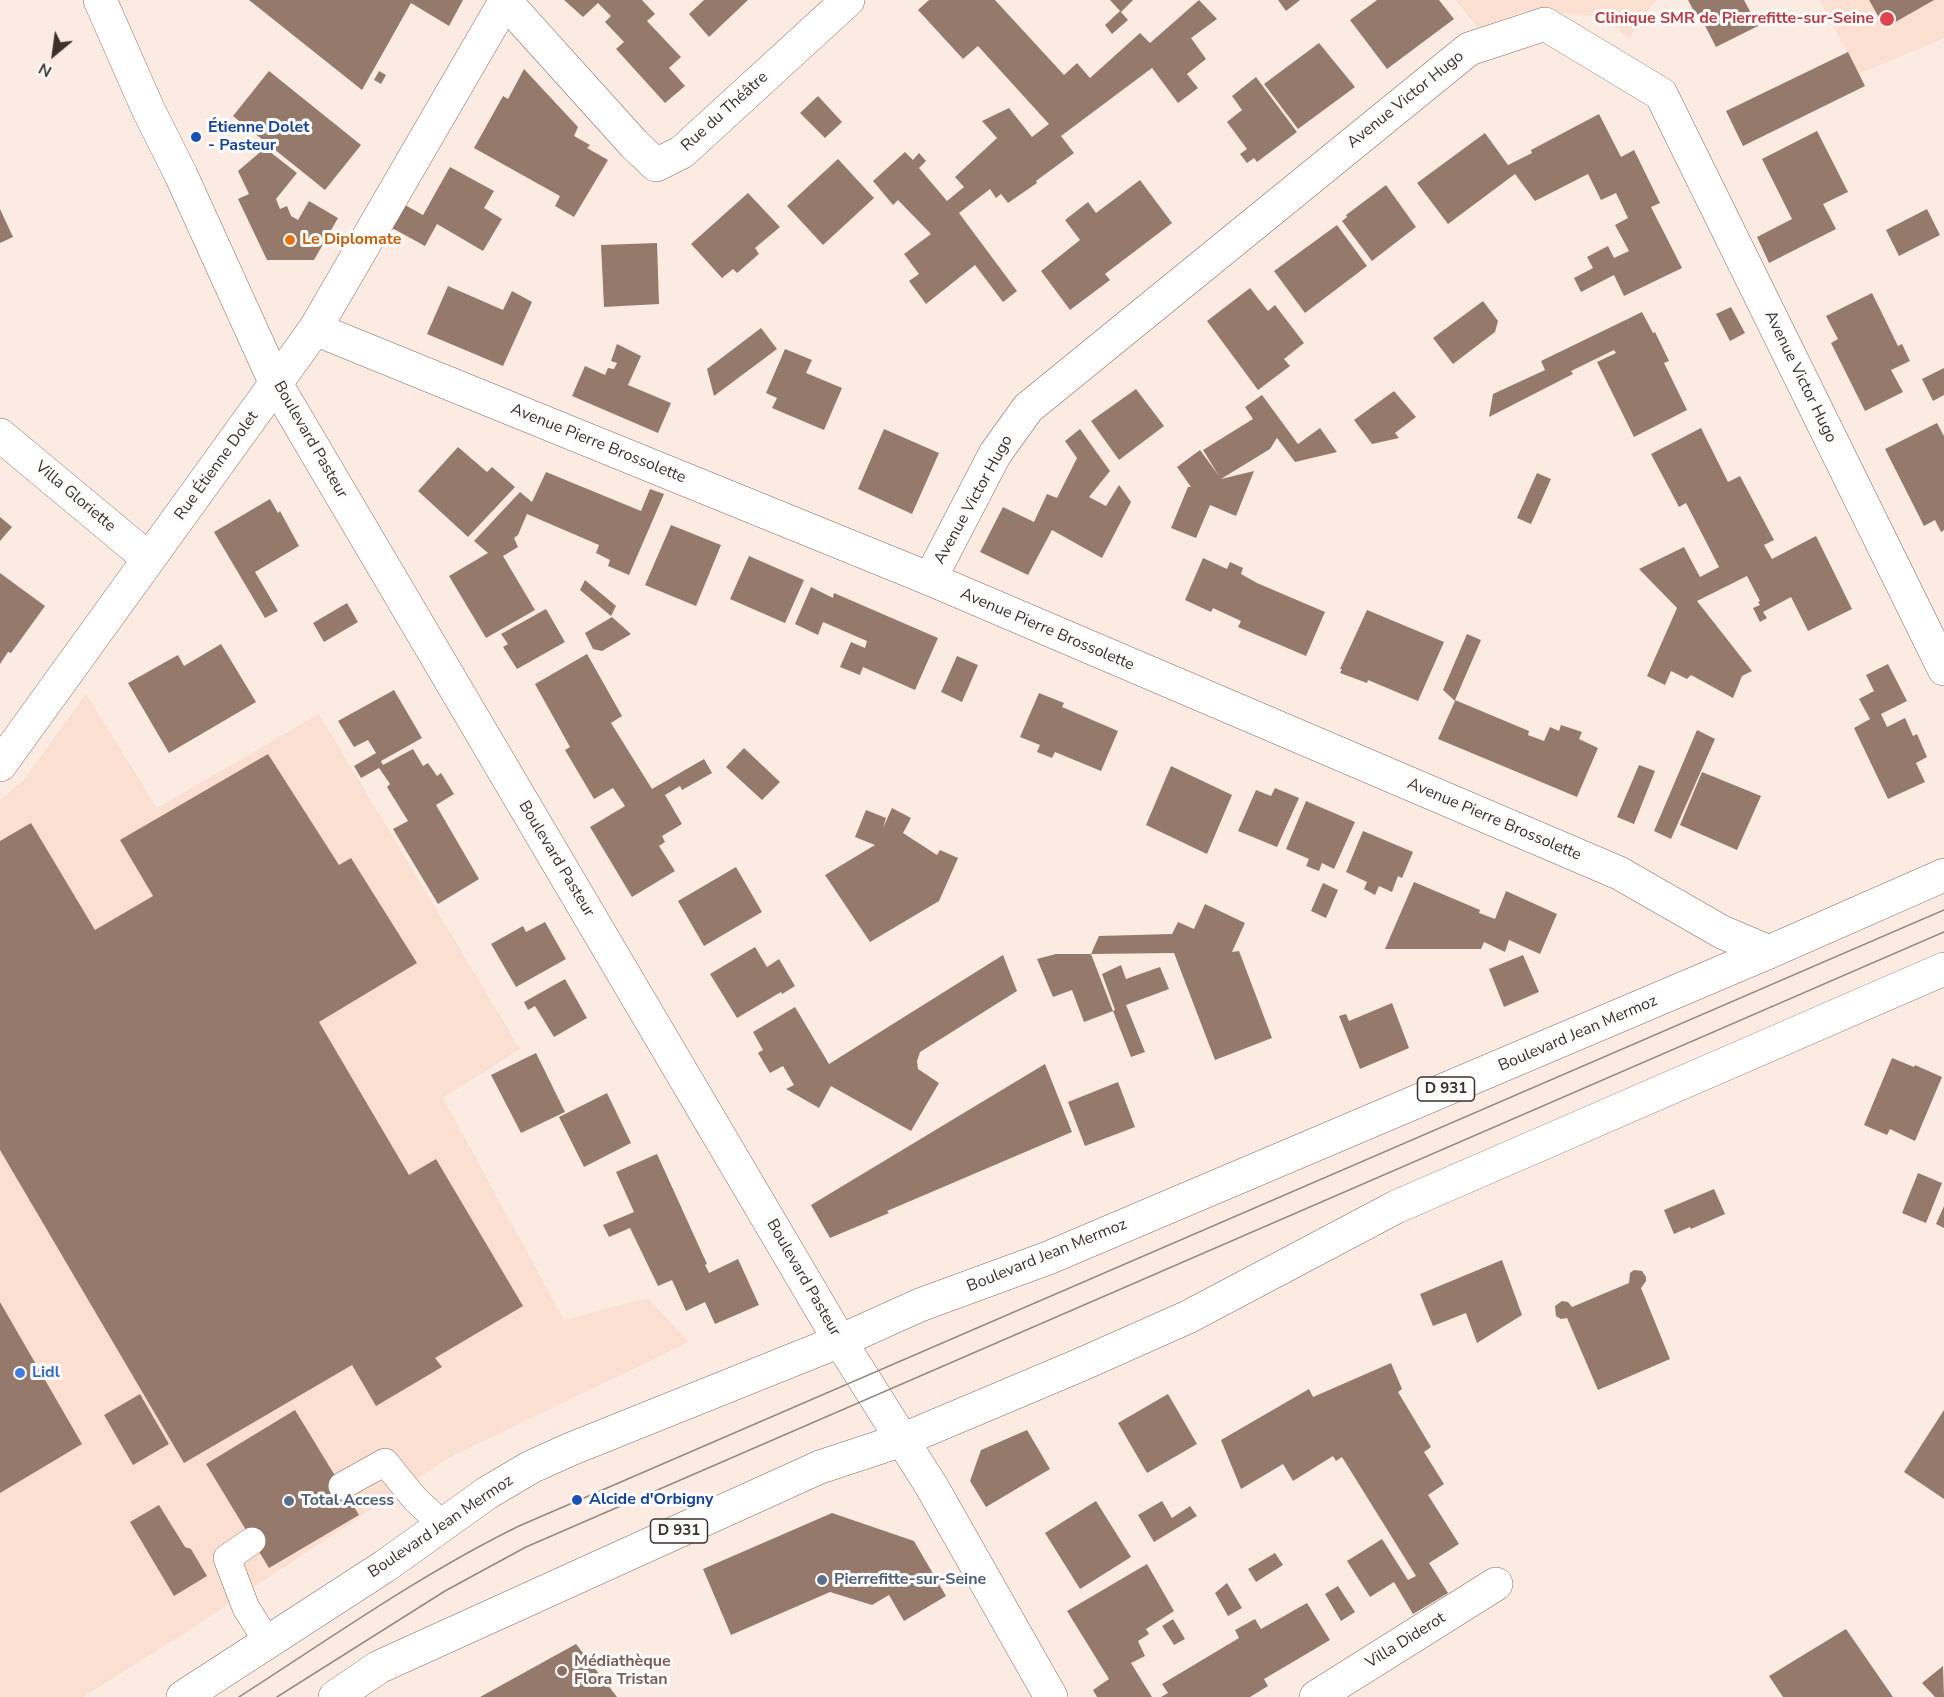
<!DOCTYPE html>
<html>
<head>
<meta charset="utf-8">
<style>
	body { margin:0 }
	#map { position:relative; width:1944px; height:1697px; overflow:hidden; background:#fcebe3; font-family:"Nunito Sans",sans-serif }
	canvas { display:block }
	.north { position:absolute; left:24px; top:24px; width:60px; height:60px; -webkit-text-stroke:4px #fcfcfc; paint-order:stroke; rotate:209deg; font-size:16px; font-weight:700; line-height:24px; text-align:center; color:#3b302b }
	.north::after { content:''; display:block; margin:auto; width:21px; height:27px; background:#3b302b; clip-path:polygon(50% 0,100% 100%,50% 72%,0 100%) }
</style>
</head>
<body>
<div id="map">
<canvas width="1944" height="1697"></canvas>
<div class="north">N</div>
</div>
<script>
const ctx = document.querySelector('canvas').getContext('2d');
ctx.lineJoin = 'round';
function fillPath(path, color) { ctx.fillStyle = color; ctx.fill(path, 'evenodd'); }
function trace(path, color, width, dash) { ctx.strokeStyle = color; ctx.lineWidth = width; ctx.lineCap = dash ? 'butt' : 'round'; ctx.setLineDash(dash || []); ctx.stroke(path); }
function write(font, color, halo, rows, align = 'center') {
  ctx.font = font + ' "Nunito Sans",sans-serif'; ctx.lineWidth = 6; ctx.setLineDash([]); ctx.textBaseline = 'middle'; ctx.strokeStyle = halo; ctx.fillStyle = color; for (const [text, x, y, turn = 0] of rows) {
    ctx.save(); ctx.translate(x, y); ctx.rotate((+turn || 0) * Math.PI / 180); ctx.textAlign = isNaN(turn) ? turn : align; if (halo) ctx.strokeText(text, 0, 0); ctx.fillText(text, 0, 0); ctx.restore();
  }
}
fillPath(new Path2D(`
	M1456 0H1656L1628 39 1606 17 1526 10 1478 29Z
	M1820 0H1944V38L1858 74Z
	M86 694 157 808 319 714 520 1049 443 1098 564 1320 648 1298 689 1342 450 1457 194 1627 83 1697H0V800L22 782Z`), '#fbdfd1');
fillPath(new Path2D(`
	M249 0H463L449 26 411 3 362 90Z
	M564 0H642L655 14 647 21 681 57 669 68 685 86 665 103 616 49 624 42 605 22 611 16 598 3 583 17Z
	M704 0H748L709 37 689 14Z
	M929 0H995L1064 75 1077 63 1090 78 1140 33 1150 43 1199 0 1217 19 1191 38 1206 59 1187 74 1198 88 1178 103 1152 68 1061 136 1074 153 1036 181 1037 183 1008 203 1001 194 996 198 990 189 959 213 1017 291 1003 302 975 265 926 304 909 281 919 274 904 254 931 234 898 200 893 205 873 181 905 152 913 160 919 153 926 161 919 168 947 201 964 187 955 177 997 138 982 121 1009 108 1032 137 1049 124 978 46 963 59 918 10Z
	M1110 0H1133L1121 12Z
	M1278 0H1300L1286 11Z
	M1377 0H1439L1454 19 1387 69 1350 20Z
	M1688 0H1744L1758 26 1716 47 1699 14 1696 15Z
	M1869 0H1934L1885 28Z
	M1120 11 1128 20 1112 34 1105 25Z
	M1319 43 1355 87 1298 129 1264 84Z
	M1848 52 1865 86 1743 146 1726 111Z
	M524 69 578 127 574 136 590 145 587 148 608 160 574 217 555 206 560 196 474 148 503 96 508 99Z
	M269 71 361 145 325 190 233 116Z
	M379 71 386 75 381 84 374 80Z
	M1256 77 1297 132 1257 162 1254 158 1247 163 1240 154 1247 149 1227 122 1242 110 1232 96Z
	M818 96 842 122 825 138 800 113Z
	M1599 114 1621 157 1634 150 1660 203 1651 207 1682 268 1624 296 1614 275 1581 292 1574 278 1593 268 1587 257 1608 246 1614 258 1629 251 1615 225 1628 218 1616 193 1601 200 1588 174 1535 201 1515 174 1448 224 1417 183 1485 133 1508 165 1532 153 1531 150Z
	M1817 131 1848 192 1823 204 1836 229 1769 263 1757 237 1792 219 1762 159Z
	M265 148 297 173 276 199 280 209 287 206 291 216 298 220 309 201 338 218 314 260H267L238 199 249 194 238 171Z
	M838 159 874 198 823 245 787 206Z
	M450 167 494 191 484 208 502 219 483 251 437 224 425 246 392 228 405 205 423 215Z
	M1140 180 1172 223 1105 274 1110 280 1070 310 1041 271 1080 240 1065 220 1088 202 1096 213Z
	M1386 185 1416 227 1372 261 1342 221 1347 217 1346 215Z
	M748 193 780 227 755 248 759 254 737 273 733 269 722 278 691 244Z
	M0 209 13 237 0 243Z
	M1927 209 1940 235 1899 256 1886 230Z
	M1337 225 1367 266 1305 313 1274 271Z
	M657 243 659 304 604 307 601 245Z
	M448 286 503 310 512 291 532 302 503 366 427 334Z
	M1250 288 1268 311 1275 305 1304 343 1284 359 1290 366 1258 390 1207 321Z
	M1872 293 1898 346 1902 344 1910 361 1891 370 1903 392 1865 411 1831 343 1838 339 1826 316Z
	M1483 301 1498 321 1495 332 1453 364 1433 338Z
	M1731 307 1745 333 1730 341 1716 314Z
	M1642 312 1653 333 1655 332 1669 361 1664 363 1687 410 1634 437 1597 362 1616 353 1614 350 1571 371 1573 374 1489 417 1493 394 1545 370 1541 361Z
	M761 328 777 349 714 396 707 369Z
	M617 344 641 356 628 385 671 403 658 433 572 396 585 366 605 375 608 368 614 369 617 363 611 361Z
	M785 349 812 360 806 373 842 388 824 430 772 408 777 398 766 393Z
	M1944 368V395L1933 401 1922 379Z
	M1136 389 1164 426 1119 460 1091 421Z
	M1394 391 1416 417 1395 433 1399 438 1372 444 1354 420Z
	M1262 395 1298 444 1320 428 1337 452 1295 462 1277 438 1270 449 1221 479 1254 471 1236 516 1210 505 1196 538 1171 528 1188 487H1191L1177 467 1200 450 1219 476 1203 450 1253 419 1245 407Z
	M1937 423 1944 436V530L1941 532 1935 520 1924 526 1885 449Z
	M1701 428 1728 482 1740 476 1774 540 1764 545 1772 559 1816 536 1852 609 1808 631 1791 597 1763 612 1767 618 1760 622 1753 608 1760 605 1758 602 1760 601 1747 576 1697 601 1752 671 1742 676 1733 698 1691 675 1687 679 1671 671 1665 685 1647 676 1677 608 1639 569 1684 547 1700 577 1719 567 1686 503 1679 507 1651 454Z
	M884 429 939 453 912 514 858 489Z
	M1080 429 1110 471 1089 497 1106 506 1119 485 1131 502 1102 558 1052 530 1028 575 980 552 1003 507 1034 522 1047 494 1057 498 1077 458 1065 441Z
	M458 447 487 472 492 467 515 487 468 537 418 491Z
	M546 472 641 511 650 489 664 494 629 575 608 566 610 560 596 553 599 545 527 514 518 535 514 538 518 547 503 556 535 610 486 638 449 576 488 553 474 541 520 492 532 502Z
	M1537 473 1551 479 1531 524 1517 518Z
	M270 499 278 513 280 511 299 546 255 572 278 611 265 618 214 532Z
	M0 517 12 527 0 541Z
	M671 525 721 545 696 606 645 585Z
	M749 556 804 580 785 623 730 599Z
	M1203 558 1227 569 1230 562 1243 568 1241 574 1257 583 1325 612 1306 656 1238 627 1241 621 1213 608 1211 612 1185 600Z
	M0 573 45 606 11 653 8 652 0 664Z
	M585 580 616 606 611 616 580 590Z
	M811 587 833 598 834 593 938 638 915 690 863 667 860 675 840 667 851 642 865 648 867 641 823 622 818 635 795 624Z
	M347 603 358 622 324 642 313 623Z
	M546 609 565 642 517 669 503 647 508 644 501 634Z
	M1367 610 1444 642 1418 701 1368 680 1367 683 1340 673 1342 669H1340Z
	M612 617 631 634 602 651 593 649 585 633Z
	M1467 634 1481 640 1455 700 1529 731 1528 735 1544 741 1550 727 1559 731 1561 725 1582 732 1579 739 1598 748 1577 797 1438 739 1455 701 1443 690Z
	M221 644 256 702 169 753 128 683 178 655 184 666Z
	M587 654 622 716 611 723 652 789 704 759 712 773 682 790 680 786 665 795 682 824 662 836 665 842 659 846 675 871 632 897 590 827 625 806 613 788 594 799 565 750 570 747 535 684Z
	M957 656 978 665 962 702 941 692Z
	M1888 664 1907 701 1881 714 1887 727 1905 718 1913 736 1917 734 1927 757 1916 763 1925 782 1888 799 1854 728 1870 719 1859 699 1874 691 1866 675Z
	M394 690 422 738 381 761 383 765 413 749 423 766 428 763 437 776 441 773 454 794 436 805 479 879 438 904 393 829 408 821 387 787 390 784 379 768 361 778 354 766 376 753 368 740 354 747 338 721Z
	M1039 693 1064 703 1062 707 1118 731 1101 771 1055 752 1052 758 1037 752 1040 745 1020 737Z
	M1697 730 1715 739 1671 839 1654 831Z
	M744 748 780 782 762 800 726 767Z
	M268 754 339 865 351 858 417 963 319 1022 409 1175 436 1159 523 1306 435 1358 442 1367 376 1406 352 1365 184 1463 0 1150V841L31 823 95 930 153 896 120 840Z
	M1639 765 1655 771 1634 824 1617 817Z
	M1171 766 1232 795 1207 854 1146 825Z
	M1702 772 1761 796 1737 850 1680 825Z
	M1275 788 1299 798 1277 847 1238 831 1256 790 1271 796Z
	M1306 801 1355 822 1334 869 1322 863 1319 871 1306 866 1309 859 1286 849Z
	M892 808 911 818 903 833 937 855 940 850 958 858 939 901 870 942 825 875 875 845 855 837 866 810 886 818 883 828Z
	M1363 831 1413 852 1402 878 1398 876 1392 892 1379 886 1375 895 1364 889 1367 882 1346 872Z
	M736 867 762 912 704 946 678 901Z
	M1414 882 1480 910 1479 913 1495 919 1506 891 1557 914 1540 954 1509 940 1505 952 1484 942 1481 949H1385Z
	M1323 883 1338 890 1326 918 1311 911Z
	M1205 904 1245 923 1232 952 1239 951 1272 1038 1215 1060 1174 953 1091 954 1099 936 1172 934 1178 922 1194 929Z
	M545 922 566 959 516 987 491 944 523 926 526 932Z
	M755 947 767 967 779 959 795 986 782 994 781 992 737 1018 710 974Z
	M1056 954H1091L1113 1011 1115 1010 1102 974 1121 965 1126 979 1160 967 1169 989 1126 1005 1145 1052 1131 1057 1113 1011 1084 1022 1072 990 1053 997 1037 959Z
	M1003 955 1017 991 920 1052 917 1061 918 1069 939 1083 911 1131 831 1086 819 1108 786 1089 794 1085 783 1066 770 1073 758 1053 763 1050 753 1032 795 1007 829 1064Z
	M1523 955 1539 992 1504 1007 1489 969Z
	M565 979 587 1018 554 1037 535 1006 528 1010 524 1002Z
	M1392 1003 1409 1048 1360 1069 1339 1016 1346 1014 1349 1021Z
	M536 1053 565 1112 521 1133 491 1075Z
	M1892 1058 1914 1067 1915 1065 1942 1077 1915 1141 1890 1129 1887 1135 1864 1125Z
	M1045 1064 1072 1132 887 1211 889 1213 830 1238 811 1205Z
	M1118 1082 1135 1127 1085 1146 1068 1102Z
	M607 1093 631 1143 584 1167 559 1117Z
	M657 1154 707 1264 705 1265 709 1273 738 1259 759 1305 715 1324 705 1302 686 1311 672 1280 658 1286 630 1228 609 1237 603 1225 634 1212 616 1172Z
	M1918 1173 1942 1183 1926 1223 1902 1213Z
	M1714 1189 1725 1214 1691 1229 1690 1227 1674 1234 1664 1210Z
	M1944 1206V1228L1936 1224Z
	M1502 1260 1522 1315 1477 1343 1466 1313 1433 1326 1420 1294Z
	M1634 1270 1642 1271 1646 1277V1281L1641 1288 1670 1359 1598 1390 1567 1318 1561 1319 1556 1316 1555 1306 1562 1301 1568 1302 1572 1307 1629 1283 1630 1273Z
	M0 1302 82 1444 0 1493Z
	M1391 1363 1402 1389 1398 1392 1431 1447 1424 1452 1444 1484 1428 1495 1459 1544 1429 1563 1448 1593 1413 1614 1394 1582 1370 1597 1347 1561 1382 1539 1408 1580 1416 1576 1342 1457 1336 1461 1333 1456 1293 1481 1283 1464 1241 1489 1221 1440 1309 1389 1313 1397Z
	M140 1394 169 1444 133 1465 104 1415Z
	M1168 1394 1197 1444 1147 1473 1118 1423Z
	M295 1410 359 1515 269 1568 206 1464Z
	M1944 1410V1499L1904 1472Z
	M1027 1430 1050 1469 986 1507 970 1481 981 1450Z
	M1096 1501 1131 1557 1080 1589 1045 1533Z
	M1162 1501 1172 1518 1190 1506 1197 1516 1154 1542 1138 1515Z
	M159 1505 185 1547 191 1549 207 1576 174 1596 130 1522Z
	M832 1513 914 1541 946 1596 904 1621 889 1595 872 1605 830 1592 731 1635 703 1569Z
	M1275 1553 1283 1565 1256 1582 1248 1569Z
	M1147 1564 1174 1611 1146 1629 1149 1634 1138 1641 1145 1656 1131 1663 1152 1697H1097L1093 1690 1109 1679 1067 1611Z
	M1227 1583 1242 1608 1228 1616 1215 1593Z
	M1338 1586 1355 1612 1341 1621 1325 1594Z
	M1307 1603 1330 1640 1264 1679 1268 1686 1250 1697H1161L1168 1693 1162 1684 1239 1638 1235 1630 1255 1619 1261 1629Z
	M1173 1619 1185 1639 1174 1645 1162 1626Z
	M1846 1629 1893 1697H1783L1769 1676Z
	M576 1644 617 1697H480Z
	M1943 1666 1944 1697H1935L1922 1683Z`), '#95796b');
const lane = new Path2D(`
	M342 1486 385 1462 415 1499 443 1525
	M252 1541 227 1558 246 1608 267 1641`);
const street = new Path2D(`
	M505 1 634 144 656 165 682 152 848 0
	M315 329 930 579 1619 873 1722 932 1769 952
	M0 435 149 559
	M930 579 995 454 1028 408 1469 49 1545 24 1661 94 1944 669
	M1316 1697 1496 1584`);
const secondary = new Path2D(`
	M100 0 148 109 181 175 276 384 840 1341 932 1487 1051 1697
	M0 765 315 329 506 0`);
const primary = new Path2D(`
	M183 1697 385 1566 487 1493 531 1467 571 1449 840 1341 920 1305 1048 1258 1769 952 1944 875
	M335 1697 379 1667 820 1467 902 1440 1080 1365 1188 1317 1396 1207 1944 969`);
trace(lane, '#836b5f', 28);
trace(street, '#836b5f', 34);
trace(secondary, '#836b5f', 34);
trace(primary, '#836b5f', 34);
trace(lane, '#fff', 27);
trace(street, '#fff', 33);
trace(secondary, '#fff', 33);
trace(primary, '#fff', 33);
trace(new Path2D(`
	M239 1697C331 1638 421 1574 519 1526L1944 910
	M277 1697 445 1591 526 1547 1944 932`), '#958781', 1.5);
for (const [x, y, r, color] of [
	[1887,19,8,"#e0444e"],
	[196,137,6,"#1a4fb4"],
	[290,240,6,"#e8710a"],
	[20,1373,6,"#3f7fe0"],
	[577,1500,6,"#1a4fb4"],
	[289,1501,6,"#5c6f8a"],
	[822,1580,6,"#5c6f8a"],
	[562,1671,6,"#8d6e63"]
]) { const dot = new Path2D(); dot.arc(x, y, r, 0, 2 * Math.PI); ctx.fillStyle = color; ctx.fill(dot); trace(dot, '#fcfcfc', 2); }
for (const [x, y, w] of [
	[1446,1089,57],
	[679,1531,57]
]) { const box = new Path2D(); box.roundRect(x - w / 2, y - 12, w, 24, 4.5); ctx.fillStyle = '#fcfcfc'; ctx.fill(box); trace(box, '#3b302b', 1.5); }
write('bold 15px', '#3b302b', null, [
	["D 931",1446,1089],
	["D 931",679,1531]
]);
write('bold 16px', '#be3a42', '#fcfcfc', [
	["Clinique SMR de Pierrefitte-sur-Seine",1874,19]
], 'right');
write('16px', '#3b302b', '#fcfcfc', [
	["Avenue Victor Hugo",1406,100,-39],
	["Rue du Théâtre",725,112,-42],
	["Avenue Victor Hugo",1800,377,64],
	["Boulevard Pasteur",310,440,60],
	["Avenue Pierre Brossolette",598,444,22],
	["Rue Étienne Dolet",217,466,-54],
	["Villa Gloriette",75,497,40],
	["Avenue Victor Hugo",974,500,-61],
	["Avenue Pierre Brossolette",1047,630,23],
	["Avenue Pierre Brossolette",1494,820,23],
	["Boulevard Pasteur",556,859,59],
	["Boulevard Jean Mermoz",1578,1034,-23],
	["Boulevard Jean Mermoz",1047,1256,-22],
	["Boulevard Pasteur",803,1278,60],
	["Boulevard Jean Mermoz",441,1527,-34],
	["Villa Diderot",1406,1641,-32]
]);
write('bold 16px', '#164399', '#fcfcfc', [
	["Étienne Dolet",208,128],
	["- Pasteur",208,146],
	["Alcide d'Orbigny",589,1500]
], 'left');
write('bold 16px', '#c56008', '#fcfcfc', [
	["Le Diplomate",302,240]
], 'left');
write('bold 16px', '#366cbe', '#fcfcfc', [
	["Lidl",32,1373]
], 'left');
write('bold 16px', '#4e5e75', '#fcfcfc', [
	["Total Access",301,1501],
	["Pierrefitte-sur-Seine",834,1580]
], 'left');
write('bold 16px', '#785e54', '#fcfcfc', [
	["Médiathèque",574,1662],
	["Flora Tristan",574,1680]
], 'left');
</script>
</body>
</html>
